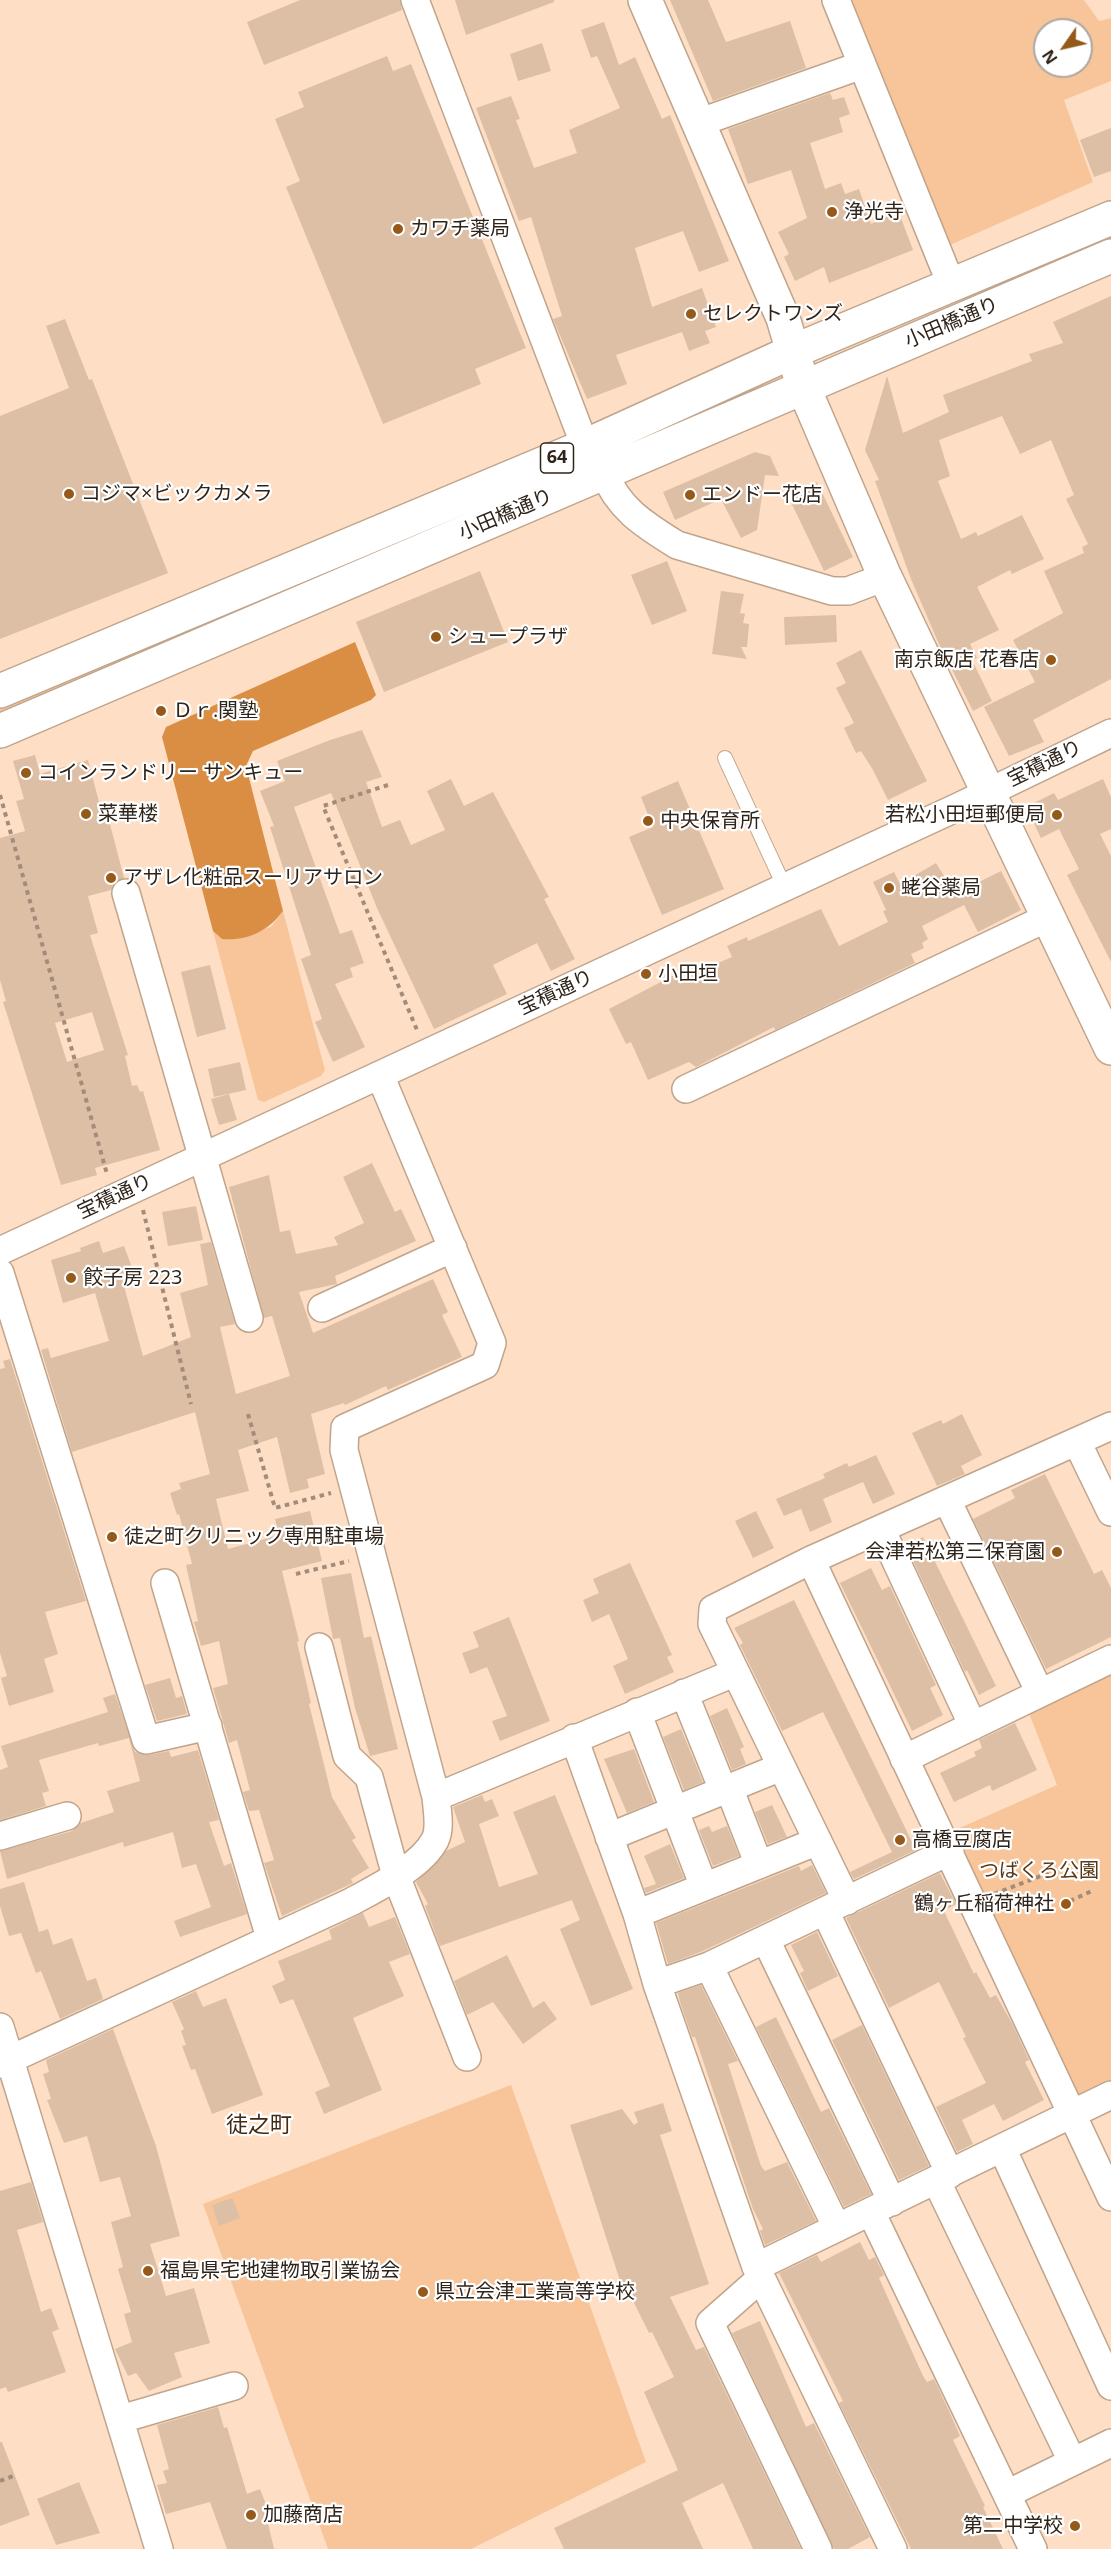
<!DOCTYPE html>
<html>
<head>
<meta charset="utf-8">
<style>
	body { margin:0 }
	#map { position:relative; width:1111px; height:2549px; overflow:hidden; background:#fedfc5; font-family:"Open Sans",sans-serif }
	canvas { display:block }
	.north { position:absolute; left:1033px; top:18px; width:60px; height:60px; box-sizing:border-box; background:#fff; border:2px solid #aca7a3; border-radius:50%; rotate:236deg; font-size:16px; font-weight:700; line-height:24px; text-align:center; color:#2f241a }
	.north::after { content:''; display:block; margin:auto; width:21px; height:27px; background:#955a19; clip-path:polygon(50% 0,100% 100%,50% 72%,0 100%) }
</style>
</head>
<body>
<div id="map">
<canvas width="1111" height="2549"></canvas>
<div class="north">N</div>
</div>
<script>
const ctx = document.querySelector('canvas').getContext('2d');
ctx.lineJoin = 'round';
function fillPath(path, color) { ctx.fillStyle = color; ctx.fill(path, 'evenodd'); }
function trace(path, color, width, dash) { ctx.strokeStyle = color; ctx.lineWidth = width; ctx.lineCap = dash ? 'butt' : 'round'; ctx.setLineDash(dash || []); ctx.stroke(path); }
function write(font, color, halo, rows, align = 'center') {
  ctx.font = font + ' "Open Sans","Noto Sans JP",sans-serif'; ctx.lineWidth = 4.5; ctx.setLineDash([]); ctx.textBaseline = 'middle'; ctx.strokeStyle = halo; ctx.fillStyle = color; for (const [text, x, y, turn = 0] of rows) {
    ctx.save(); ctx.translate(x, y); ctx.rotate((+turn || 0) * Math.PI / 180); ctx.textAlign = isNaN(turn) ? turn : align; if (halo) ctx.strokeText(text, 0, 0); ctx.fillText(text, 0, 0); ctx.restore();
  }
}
fillPath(new Path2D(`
	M846 0H1084L1099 21 1111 18V81L1064 100 1093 182 943 248ZM1045 30H1081V66H1045Z
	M1111 233V239L844 347Z
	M480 509 0 717V708L351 560Z
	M283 911 325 1070 321 1076 264 1102 258 1100 213 931 222 939 271 927Z
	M1111 1663V2088L1082 2101 1065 2091 944 1835 1057 1785 1025 1703Z
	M511 2085 646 2462 471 2549H328L203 2204Z`), '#f7c599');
fillPath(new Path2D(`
	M355 642 376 695 371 700 253 751 246 766 283 911C268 931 248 941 222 939L213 931 162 737 166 727Z`), '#d98e43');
fillPath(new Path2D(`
	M300 0H400L402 10 264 65 247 22Z
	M455 0H554V2L466 35Z
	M670 0H708L726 42 790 21 806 68 713 101Z
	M604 22 619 65 635 57 662 119 670 115 729 261 699 272 683 231 635 248 652 307 702 288 716 327 705 331 710 343 689 351 682 332 616 355 627 384 587 399 553 319 562 316 531 217 519 221 476 108 511 96 520 119 516 120 534 168 577 153 569 130 620 108 597 56 591 58 581 30Z
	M542 43 551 71 518 81 510 54Z
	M387 56 393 71 411 64 526 348 475 369 481 384 383 424 286 187 300 181 275 119 304 107 298 92Z
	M830 93 833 100 844 97 850 114 839 118 843 132 810 143 825 189 841 183 845 194 859 189 871 224 891 215 893 221 901 218 913 250 829 283 824 267 795 281 784 257 789 254 778 232 807 218 791 170 748 184 728 129Z
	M1111 128V171L1094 177 1080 140Z
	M1111 296V679L1033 720 1044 742 1009 756 984 707 1035 682 1013 640 1063 613 1044 571 1084 553 1082 547 1088 544 1066 499 1074 495 1051 440 1020 454 1002 416 939 440 950 476 938 481 961 539 976 532 978 536 1022 515 1044 559 1012 574 1010 570 977 587 999 630 970 644 977 658 972 660 992 701 973 711 938 642 911 579 875 481 879 480 865 450 887 376 903 433 949 412 943 395 1032 361 1029 354 1063 343 1053 322Z
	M65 319 89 380 92 379 168 573 0 639V416L69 388 46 326Z
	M755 452 770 456 779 476 765 475 757 530 741 538 721 499 675 520 663 492Z
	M817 482 853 557 824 571 789 498Z
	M667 561 687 611 652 625 631 575Z
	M480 571 508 642 384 692 356 622Z
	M721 591 744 594 740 613 745 614 743 623 749 624 747 647H741L747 659 712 654Z
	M836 615 837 642 785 645 784 617Z
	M861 650 927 781 888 800 873 770 861 751 856 753 844 728 854 723 836 688 846 683 836 663Z
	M362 730 382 777 366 782 382 827 400 820 411 845 445 830 427 791 451 779 464 806 493 792 549 897 544 899 575 959 551 971 537 943 493 965 507 994 434 1029 377 908 331 793 294 807 340 934 352 930 364 963 350 968 353 977 335 984 365 1047 333 1062 315 1022 322 1019 301 959 311 955 270 827 274 826 260 791 285 781 277 761 330 740Z
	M35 755 40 774 88 760 100 806 105 805 124 878 115 882 111 890 88 896 98 933 90 935 128 1055 125 1056 132 1086 137 1085 140 1092 143 1091 160 1150 95 1168 97 1175 61 1185 3 1002 6 1001 0 980V838L25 831 16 801 24 799 13 761ZM92 1012 104 1050 67 1062 55 1023Z
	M1103 779 1111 797V829L1100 834 1111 856V962L1067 875 1079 869 1059 829 1041 838 1026 807 1054 793 1058 800Z
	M678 781 724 889 662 915 629 837 653 827 641 797Z
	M936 863 952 889 968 880 971 886 1001 871 1021 910 978 932 964 905 922 926 928 939 922 943 924 948 911 954 915 963 775 1030 774 1027 696 1067 689 1062 648 1080 631 1042 626 1044 609 1009 678 973 680 979 732 957 727 946 747 937 748 941 821 909 839 946 888 922 883 911 886 910 873 882 894 872 900 884Z
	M210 965 226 1029 197 1037 181 972Z
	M240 1062 246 1090 214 1097 208 1069Z
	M229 1094 237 1120 219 1125 211 1099Z
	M372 1163 395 1212 401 1209 416 1241 335 1276 337 1284 299 1292 313 1333 433 1279 448 1312 442 1315 462 1357 388 1390 386 1386 345 1405 344 1403 311 1414 325 1474 307 1479 309 1488 290 1493 277 1437 238 1450 249 1491 216 1499 228 1549 279 1535 275 1519 310 1511 322 1561 282 1571 299 1641 297 1642 311 1703 309 1704 332 1797 356 1838 352 1840 369 1868 351 1879 353 1883 282 1916 264 1863 274 1860 259 1810 249 1811 243 1792 250 1790 237 1740 229 1743 213 1688 228 1684 219 1641 201 1646 194 1622 198 1621 186 1565 192 1564 179 1514 177 1515 170 1493 181 1489 179 1483 210 1474 195 1412 72 1452 41 1350 48 1348 51 1358 109 1341 95 1293 63 1303 51 1260 81 1251 80 1248 99 1241 103 1253 124 1246 133 1270 121 1275 143 1356 191 1337 180 1293 208 1285 200 1244 211 1242 235 1324 220 1327 236 1394 290 1376 272 1316 264 1318 229 1187 269 1175 280 1232 290 1230 296 1254 338 1245 334 1237 364 1223 343 1177Z
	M196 1206 203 1240 168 1246 162 1212Z
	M10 1359 86 1601 45 1612 58 1654 44 1659 54 1692 9 1706 1 1678 7 1676 0 1653V1369L5 1368 3 1361Z
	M962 1414 982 1455 961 1466 965 1474 937 1486 912 1433 941 1420 943 1424Z
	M876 1455 895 1494 873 1504 863 1482 823 1499 832 1522 810 1532 801 1509 784 1516 776 1499 825 1478 823 1474 847 1463 849 1467Z
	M1045 1474 1094 1574 1102 1570 1111 1588V1637L1046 1669 973 1519 1015 1498 1011 1490Z
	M756 1511 774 1548 753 1558 735 1521Z
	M923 1537 996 1686 979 1695 967 1670 965 1672 906 1546Z
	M630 1563 672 1655 667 1657 674 1672 625 1694 613 1666 628 1659 609 1614 592 1622 583 1600 599 1593 593 1579Z
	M871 1568 882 1590 890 1586 936 1685 930 1688 943 1715 912 1731 840 1583Z
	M351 1573 364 1638 371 1636 398 1749 370 1756 355 1708 340 1638 333 1639 321 1578Z
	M794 1600 916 1850 854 1879 850 1872 892 1852 823 1712 782 1731 740 1645 743 1643 734 1628Z
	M509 1617 550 1721 500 1741 492 1721 507 1716 487 1667 470 1674 462 1653 479 1647 473 1632Z
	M170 1678 176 1698 182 1696 187 1714 157 1721 145 1685Z
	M115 1694 135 1752 149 1755 169 1751 171 1757 198 1750 219 1820 209 1822 224 1866 231 1863 247 1914 180 1937 174 1921 211 1907 196 1864 182 1868 173 1832 124 1847 123 1842 7 1879 0 1851 72 1831 81 1823 114 1812 107 1791 140 1781 129 1738 99 1746 98 1743 39 1760 49 1791 42 1793 46 1806 0 1820V1770L8 1767 1 1746 108 1712 103 1698Z
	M727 1708 744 1747 740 1749 746 1764 732 1770 710 1716Z
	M1015 1723 1037 1770 992 1791 990 1785 954 1802 940 1773 976 1756 974 1752 982 1748 979 1740Z
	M681 1729 703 1782 684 1790 663 1737Z
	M634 1749 654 1802 627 1813 604 1759Z
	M482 1795 485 1802 492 1799 499 1816 479 1824 499 1887 538 1874 513 1812 555 1795 633 1989 591 2006 560 1929 580 1920 572 1900 440 1946 425 1906 428 1904 416 1882 446 1851 465 1842 453 1807Z
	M772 1805 787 1837 768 1844 755 1812Z
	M709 1826 712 1832 727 1826 739 1856 713 1866 699 1830Z
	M670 1844 684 1878 646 1893 644 1888 656 1884 644 1856Z
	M812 1865 826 1893 703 1951 668 1964 656 1923 799 1866 801 1871Z
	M940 1873 956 1904 944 1911 974 1974 976 1972 990 1998 996 1995 1013 2025 1029 2060 1025 2062 1044 2100 1003 2121 994 2104 962 2120 973 2144 957 2152 936 2107 986 2083 963 2038 966 2037 939 1982 889 2008 846 1918Z
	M24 1882 39 1932 48 1929 53 1945 72 1938 87 1981 96 1978 103 1999 60 2019 41 1971 36 1973 21 1933 9 1936 0 1906V1889Z
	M363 1913 369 1927 395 1917 410 1954 389 1962 404 1996 353 2018 382 2090 324 2114 315 2092 330 2086 293 1999 280 2004 272 1986 285 1980 278 1961 332 1939 329 1930Z
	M817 1932 838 1976 808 1991 800 1973 804 1971 791 1945Z
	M507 1955 533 2008 544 2001 557 2019 523 2044 493 2002 467 2015 454 1981Z
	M701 1985 738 2061 728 2064 761 2166 765 2171 787 2162 816 2221 765 2245 760 2231 763 2229 753 2209 695 2037H692L680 2002 678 1993Z
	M196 1991 203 2007 226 1998 263 2095 212 2114 195 2069 191 2070 182 2046 186 2045 181 2031 184 2029 172 2002Z
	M776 2017 821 2112 829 2108 871 2194 844 2207 756 2027Z
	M862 2025 929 2166 899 2180 832 2040Z
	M113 2029 156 2146 180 2236 150 2244 166 2296 194 2288 210 2343 174 2353 182 2377 149 2391 136 2373 128 2376 115 2349 132 2342 124 2314 131 2312 118 2269 123 2267 111 2222 131 2216 120 2177 100 2182 87 2136 64 2143 47 2100 51 2099 43 2074 49 2072 46 2060Z
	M663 2103 672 2131 660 2135 709 2284 670 2297 696 2350 704 2347 801 2549H753L723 2483 682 2503 703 2549H564L554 2528 678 2470 644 2392 674 2377 652 2332 649 2333 625 2285 622 2287 570 2125 622 2109 634 2125 638 2122 634 2112Z
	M31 2182 43 2222 17 2230 41 2312 51 2308 59 2329 52 2332 66 2372 8 2392 6 2387 0 2389V2191Z
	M232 2198 240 2218 219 2226 212 2205Z
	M860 2242 869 2260 875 2257 884 2275 879 2278 923 2376 927 2382 934 2379 949 2411 960 2436 953 2440 985 2506 983 2507 1003 2549H911L839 2403 843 2401 779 2273 817 2255 821 2262Z
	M760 2321 806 2427 814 2423 870 2537 848 2549H834L732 2333Z
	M218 2407 224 2428 227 2427 247 2494 260 2489 271 2517 267 2519 274 2549H227L210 2502 166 2514 157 2485 167 2483 163 2471 169 2469 157 2425Z
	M0 2442H2L30 2515 0 2526Z
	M79 2482 100 2533 56 2545 37 2499Z`), '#ddbfa6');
const lane = new Path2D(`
	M725 758 779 875`);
const street = new Path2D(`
	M415 0 585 446
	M836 0 951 284
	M698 123 862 65
	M604 472C618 509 645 525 677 545L832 591H848L885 577
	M126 893 249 1318
	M686 1089 1049 917
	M0 1251 960 806 1111 733
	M0 1273 146 1740 208 1726
	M322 1308 453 1248
	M1077 1442 1111 1512
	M947 1500 1040 1693
	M881 1529 973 1726
	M811 1560 1111 2197
	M165 1583 270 1938
	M319 1647 347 1756 369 1777 396 1876 467 2057
	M684 1693 723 1790
	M637 1712 704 1887
	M574 1738 637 1914 657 1984 756 2267 893 2549
	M904 1759 1111 1659
	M729 1788 759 1865
	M436 1797 734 1673
	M0 1836 67 1816
	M609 1837 781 1767
	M847 1901 716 1632 712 1624 713 1609 811 1560 1111 1426
	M825 1911 950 2174
	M637 1914 818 1841
	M766 1940 892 2202
	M709 1966 837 2228
	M657 1984 709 1966 950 1851
	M0 2027 159 2549
	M0 2064 351 1902C376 1888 421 1867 435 1840 441 1828 437 1810 436 1797L344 1450 345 1428 485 1365 492 1343 380 1075
	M1002 2148 1111 2386
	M936 2180 1072 2461
	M871 2212 1033 2549
	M756 2267 1111 2095
	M761 2278 710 2323 818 2549
	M121 2419 234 2386
	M1007 2494 1111 2443`);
const secondary = new Path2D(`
	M645 0 783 318 803 386 885 577 1111 1048`);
const primary = new Path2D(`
	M0 691 585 446 794 351 1111 218
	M0 731 1111 256`);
trace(lane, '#c0a48b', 16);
trace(street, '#c0a48b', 30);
trace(secondary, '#c0a48b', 36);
trace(primary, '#c0a48b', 36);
trace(new Path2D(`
	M388 785 323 806 417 1030
	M0 795 107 1174
	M143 1210 191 1404
	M248 1414 275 1508 331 1493
	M296 1574 349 1561
	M994 1894 1059 1869
	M1070 1901 1094 1890
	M0 2481 13 2476`), '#a38d7a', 4, [4.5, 4.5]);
trace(lane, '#fff', 14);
trace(street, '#fff', 27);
trace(secondary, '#fff', 33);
trace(primary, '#fff', 33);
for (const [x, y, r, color] of [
	[832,212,6,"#955a19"],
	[398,229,6,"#955a19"],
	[691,314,6,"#955a19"],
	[69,494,6,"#955a19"],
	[690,495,6,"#955a19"],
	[436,637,6,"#955a19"],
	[1051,660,6,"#955a19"],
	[161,711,6,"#955a19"],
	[26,773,6,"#955a19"],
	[86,814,6,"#955a19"],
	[1057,815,6,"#955a19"],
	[648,821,6,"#955a19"],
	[111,878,6,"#955a19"],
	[889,888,6,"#955a19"],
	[646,974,6,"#955a19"],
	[71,1278,6,"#955a19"],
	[112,1537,6,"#955a19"],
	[1057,1552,6,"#955a19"],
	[900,1840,6,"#955a19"],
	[1066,1904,6,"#955a19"],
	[148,2271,6,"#955a19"],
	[423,2292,6,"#955a19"],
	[251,2515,6,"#955a19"],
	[1075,2526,6,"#955a19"]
]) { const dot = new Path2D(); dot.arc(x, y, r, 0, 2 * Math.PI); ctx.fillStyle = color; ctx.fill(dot); trace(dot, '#fff', 2); }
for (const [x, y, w] of [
	[557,458,33]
]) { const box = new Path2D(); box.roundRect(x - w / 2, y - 15, w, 30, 4.5); ctx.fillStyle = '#fff'; ctx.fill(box); trace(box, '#2f241a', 1.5); }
write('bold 18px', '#2f241a', null, [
	["64",557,458]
]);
write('20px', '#2f241a', '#fff', [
	["浄光寺",844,212],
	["カワチ薬局",410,229],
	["セレクトワンズ",703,314],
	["コジマ×ビックカメラ",81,494],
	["エンドー花店",702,495],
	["シュープラザ",448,637],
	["南京飯店 花春店",1039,660,"right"],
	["Ｄｒ.関塾",173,711],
	["コインランドリー サンキュー",38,773],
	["菜華楼",98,814],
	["若松小田垣郵便局",1045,815,"right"],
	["中央保育所",660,821],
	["アザレ化粧品スーリアサロン",123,878],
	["蛯谷薬局",901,888],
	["小田垣",658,974],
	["餃子房 223",83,1278],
	["徒之町クリニック専用駐車場",124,1537],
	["会津若松第三保育園",1045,1552,"right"],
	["高橋豆腐店",912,1840],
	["鶴ヶ丘稲荷神社",1054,1904,"right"],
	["福島県宅地建物取引業協会",160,2271],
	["県立会津工業高等学校",435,2292],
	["加藤商店",263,2515],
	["第二中学校",1063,2526,"right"]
], 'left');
write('20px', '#2f241a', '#fff', [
	["小田橋通り",952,323,-23],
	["小田橋通り",506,515,-23],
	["宝積通り",1045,764,-26],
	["宝積通り",556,993,-25],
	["宝積通り",115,1197,-25]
]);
write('20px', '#58391a', '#fff', [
	["つばくろ公園",1039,1871]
]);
write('22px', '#422b15', '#fff', [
	["徒之町",259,2126]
]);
</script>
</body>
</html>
